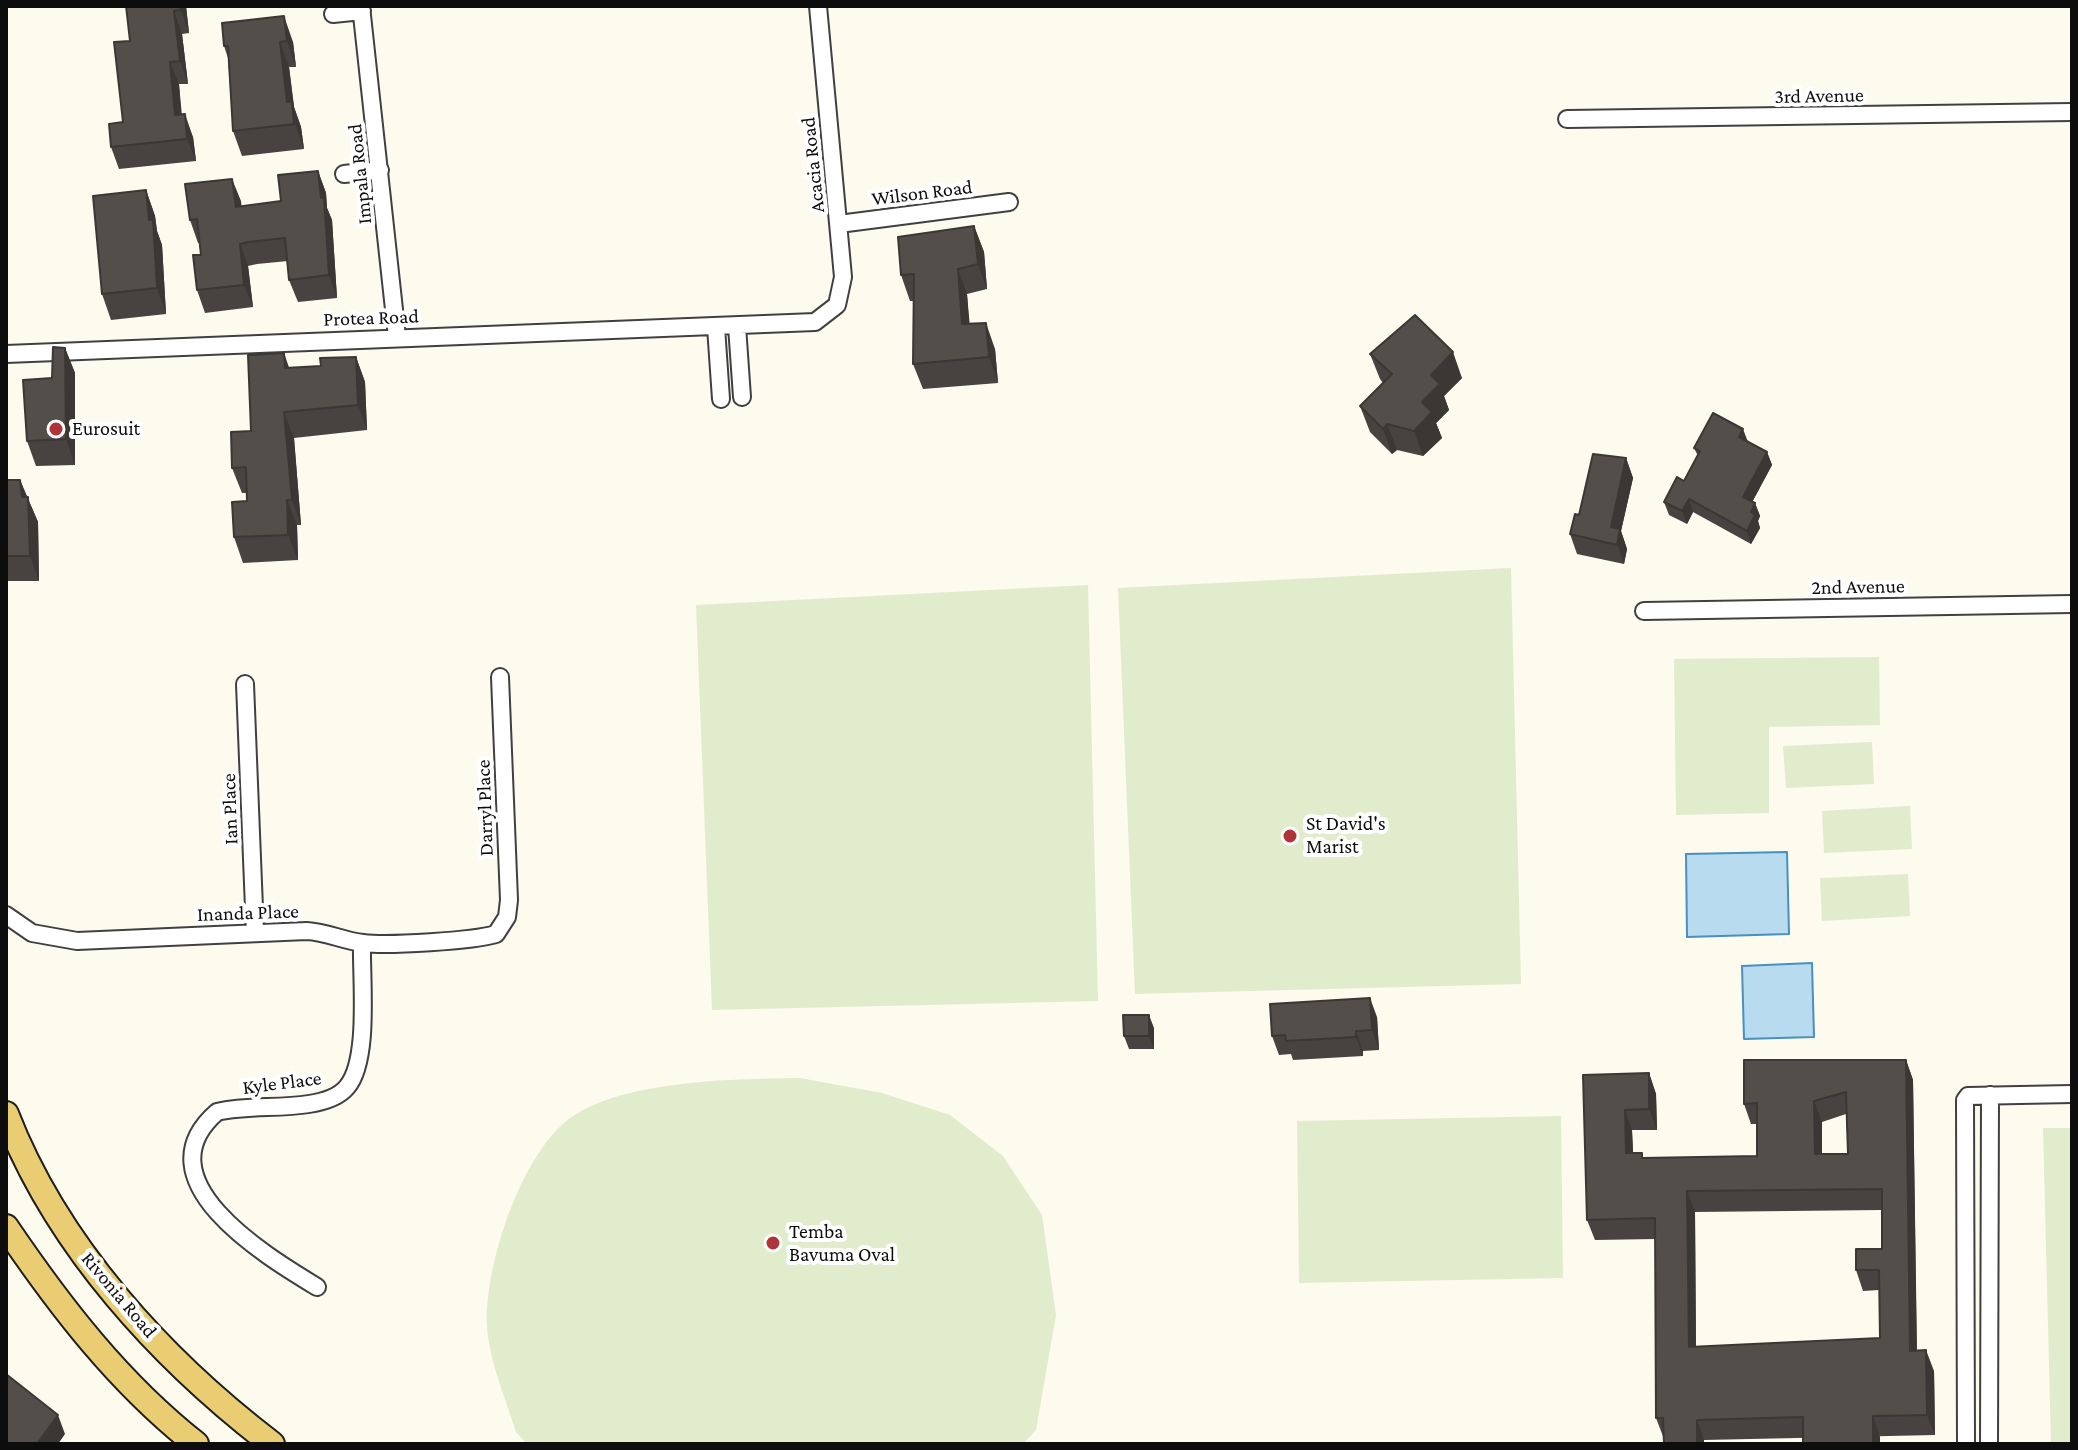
<!DOCTYPE html>
<html>
<head>
<meta charset="utf-8">
<style>
	body { margin:0 }
	#map { position:relative; width:2078px; height:1450px; overflow:hidden; background:#fdfaee; font-family:"Crimson Pro",serif }
	canvas { display:block }
	.frame { position:absolute; inset:0; border:8px solid #0d0d0d; pointer-events:none }
</style>
</head>
<body>
<div id="map">
<canvas width="2078" height="1450"></canvas>
<div class="frame"></div>
</div>
<script>
const ctx = document.querySelector('canvas').getContext('2d');
ctx.lineJoin = 'round';
function fillPath(path, color) { ctx.fillStyle = color; ctx.fill(path, 'evenodd'); }
function trace(path, color, width, dash) { ctx.strokeStyle = color; ctx.lineWidth = width; ctx.lineCap = dash ? 'butt' : 'round'; ctx.setLineDash(dash || []); ctx.stroke(path); }
function write(font, color, halo, rows, align = 'center') {
  ctx.font = font + ' "Crimson Pro",serif'; ctx.lineWidth = 8; ctx.setLineDash([]); ctx.textBaseline = 'middle'; ctx.strokeStyle = halo; ctx.fillStyle = color; for (const [text, x, y, turn = 0] of rows) {
    ctx.save(); ctx.translate(x, y); ctx.rotate((+turn || 0) * Math.PI / 180); ctx.textAlign = isNaN(turn) ? turn : align; if (halo) ctx.strokeText(text, 0, 0); ctx.fillText(text, 0, 0); ctx.restore();
  }
}
fillPath(new Path2D(`
	M1511 568 1521 984 1135 994 1118 588Z
	M1088 585 1098 1001 712 1010 696 605Z
	M1879 657 1880 725 1769 727V813L1676 815 1674 659Z
	M1872 742 1874 784 1786 788 1783 746Z
	M1910 806 1912 849 1824 853 1822 811Z
	M1908 874 1910 916 1822 921 1820 878Z
	M800 1078 882 1093 950 1115 1003 1156 1042 1215 1056 1315 1036 1430 1023 1444H527L516 1432C506 1399 489 1361 487 1326 484 1266 523 1144 578 1113 634 1080 736 1079 800 1078Z
	M1561 1116 1563 1278 1299 1283 1297 1121Z
	M2043 1128H2072V1444H2051Z`), '#e1eccc');
const water = new Path2D(`
	M1787 852 1789 934 1687 937 1686 854Z
	M1812 963 1814 1037 1744 1039 1742 966Z`);
fillPath(water, '#b8dbef');
trace(water, '#4790bf', 2);
const minor = new Path2D(`
	M361 6 397 337
	M333 14 362 11
	M1567 119 2072 112
	M344 174 380 170
	M839 224 1009 202
	M737 326 742 397
	M716 327 721 399
	M6 354 815 322 837 305 843 277 818 6
	M1644 611 2072 604
	M245 684 255 933
	M6 915 32 933 77 941 307 931C327 932 344 941 363 943 388 946 473 941 496 934L507 917 509 900 500 677
	M317 1287C266 1256 139 1180 217 1112 247 1105 278 1109 309 1104 322 1102 338 1098 347 1087 370 1060 361 979 362 943
	M1966 1444 1965 1100 1968 1096 2072 1094
	M1989 1444 1990 1095`);
const primary = new Path2D(`
	M6 1114C57 1246 161 1359 272 1444
	M6 1227C61 1308 119 1383 196 1444`);
trace(minor, '#404040', 20);
trace(primary, '#1e1e1e', 28);
trace(minor, '#fff', 16);
trace(primary, '#eacc72', 24);
fillPath(new Path2D(`
	M126 6H186L189 33 182 34 188 84H179L181 115 193 137 196 161 119 169 111 147 123 122 130 41Z
	M222 23 293 42 296 67H289L294 107 301 127 304 149 242 156 233 131 228 58 224 46Z
	M318 171 326 193 327 208 332 220 337 298 298 302 289 280 288 261 257 264 248 266 253 307 205 313 197 290 201 255 199 243H198L190 220 241 201V206L281 201Z
	M146 190 155 216 157 231 162 245 166 314 111 320 102 294Z
	M974 226 984 252 987 289 967 294 969 324 995 349 998 383 923 389 913 364 914 301H910L901 275Z
	M65 348 75 373V465L36 466 27 441 52 378Z
	M1370 354 1462 378 1444 396 1449 410 1436 423 1442 438 1423 456 1397 450 1392 454 1370 432 1360 406 1383 383 1380 379Z
	M356 357 365 382 367 430 294 438 301 525H297L298 560 243 563 234 537 247 501V493H242L232 468 251 431 289 368 321 366Z
	M1748 442 1767 452 1772 465 1752 502 1755 503 1760 516 1758 521 1760 528 1751 544 1693 512 1687 524 1669 515 1664 502 1684 481 1698 456 1694 448Z
	M1626 458 1633 478 1621 531 1627 549 1624 564 1577 554 1570 534 1579 515Z
	M6 480H20L38 522 39 581H6Z
	M1377 1017 1379 1050 1363 1051V1056L1293 1060 1291 1054 1279 1055 1272 1036Z
	M1154 1028V1049H1129L1124 1036Z
	M1906 1060 1913 1080 1917 1351 1934 1371 1935 1435 1704 1440 1664 1439 1656 1418 1655 1239 1595 1240 1587 1220 1583 1075 1649 1073 1656 1094 1657 1130H1632L1633 1153 1644 1158 1757 1156V1124H1751L1744 1104ZM1846 1114 1848 1154H1822V1122ZM1882 1210V1249L1856 1270 1863 1291 1879 1290 1880 1338 1696 1347 1695 1212Z`), '#484340');
fillPath(new Path2D(`
	M180 6H186L189 33 181 10Z
	M174 11 182 34 188 84 180 61Z
	M284 16 293 42 296 67 287 41Z
	M280 42 289 67 294 107 301 127 304 149 287 102Z
	M170 62 179 84 184 138 175 115Z
	M185 114 193 137 196 161 187 139Z
	M318 171 326 193 327 208 332 220 337 298 329 275Z
	M232 179 241 201 244 230 236 207Z
	M146 190 155 216 157 231 162 245 166 314 157 288Z
	M974 226 984 252 987 289 978 264Z
	M240 244 248 266 253 307 244 285Z
	M958 269 967 294 972 350 962 324Z
	M986 323 995 349 998 383 989 357Z
	M65 348 75 373V465L66 439Z
	M1453 352 1462 378 1444 396 1449 410 1436 423 1442 438 1423 456 1414 431 1431 375Z
	M284 353 293 379 285 368Z
	M356 357 365 382 367 430 358 405Z
	M284 412 294 438 301 525 292 500Z
	M1387 424 1397 450 1392 454 1383 429Z
	M1743 429 1748 442 1739 437Z
	M1767 452 1772 465 1748 510 1743 497Z
	M1626 458 1633 478 1621 531 1627 549 1624 564 1611 527Z
	M20 480 38 522 39 581 30 556Z
	M1689 499 1693 512 1687 524 1682 511Z
	M287 500 297 525 298 560 288 535Z
	M1755 503 1760 516 1758 521 1760 528 1751 544 1747 531 1751 512Z
	M1370 998 1377 1017 1379 1050 1372 1030Z
	M1149 1015 1154 1028V1049L1149 1036Z
	M1356 1031 1363 1051V1056L1356 1037Z
	M1906 1060 1913 1080 1917 1371 1910 1351Z
	M1649 1073 1656 1094 1657 1130 1649 1109Z
	M1814 1101 1822 1122V1175L1815 1154Z
	M1625 1110 1632 1130 1634 1174 1626 1153Z
	M1687 1191 1695 1212 1696 1368 1689 1347Z
	M1926 1350 1934 1371 1935 1435 1927 1415Z
	M58 1415 65 1434 58 1444H37Z
	M1873 1416 1880 1437V1444H1873Z
	M1697 1420 1704 1440V1444H1697Z`), '#3b3734');
const building = new Path2D(`
	M126 6H180L181 10 174 11 180 61 170 62 175 115 185 114 187 139 111 147 109 124 123 122 114 42 130 41Z
	M284 16 287 41 280 42 287 102 292 101 294 124 233 131 228 46H224L222 23Z
	M318 171 321 198 324 197 329 275 289 280 285 238 248 242 240 244 244 285 197 290 193 255H201L197 219 190 220 185 184 232 179 236 207 281 201 278 175Z
	M146 190 149 220H153L157 288 102 294 93 196Z
	M974 226 978 264 958 269 962 324 986 323 989 357 913 364 914 274 901 275 898 237Z
	M1415 315 1453 352 1431 375 1440 384 1422 402 1432 412 1414 431 1387 424 1383 429 1360 406 1392 374 1370 354Z
	M53 347 65 348 66 439 27 441 23 380 52 378Z
	M284 353 285 368 321 366 320 358 356 357 358 405 284 412 292 500H287L288 535 234 537 232 502 247 501 246 467 232 468 231 432 251 431 248 355Z
	M1713 413 1743 429 1739 437 1767 452 1743 497 1755 503 1751 512 1755 515 1747 531 1689 499 1682 511 1664 502 1677 477 1684 481 1700 451 1694 448Z
	M1593 454 1626 458 1611 527 1620 529 1617 545 1570 534 1575 514 1579 515Z
	M6 480H20L22 497H28L30 556H6Z
	M1370 998 1372 1030 1356 1031V1037L1286 1041 1285 1035 1272 1036 1270 1004Z
	M1123 1015H1149V1036H1124Z
	M1744 1060H1906L1910 1351 1926 1350 1927 1415 1873 1416V1444H1803V1417L1697 1420V1444H1664L1663 1418H1656L1655 1218 1587 1220 1583 1075 1649 1073V1109L1625 1110 1626 1153H1642V1158L1757 1156V1103L1744 1104ZM1846 1092 1848 1154H1815L1814 1101ZM1882 1189V1249H1856V1270H1879L1880 1338 1689 1347 1687 1191Z
	M6 1374 58 1415 37 1444H6Z`);
fillPath(building, '#544e4a');
trace(building, '#3b3734', 2);
for (const [x, y, r, color] of [
	[56,429,8,"#ae343a"],
	[1290,836,8,"#ae343a"],
	[773,1243,8,"#ae343a"]
]) { const dot = new Path2D(); dot.arc(x, y, r, 0, 2 * Math.PI); ctx.fillStyle = color; ctx.fill(dot); trace(dot, '#fff', 3); }
write('20px', '#0d0d0d', '#fff', [
	["3rd Avenue",1819,96,-1],
	["Acacia Road",813,165,-96],
	["Impala Road",360,174,-96],
	["Wilson Road",922,193,-7],
	["Protea Road",371,318,-2],
	["2nd Avenue",1858,587,-1],
	["Darryl Place",485,808,-92],
	["Ian Place",230,809,-92],
	["Inanda Place",248,913,-2],
	["Kyle Place",282,1083,-7],
	["Rivonia Road",119,1295,50]
]);
write('20px', '#0d0d0d', '#fff', [
	["Eurosuit",72,429],
	["St David's",1306,824],
	["Marist",1306,847],
	["Temba",789,1232],
	["Bavuma Oval",789,1255]
], 'left');
</script>
</body>
</html>
